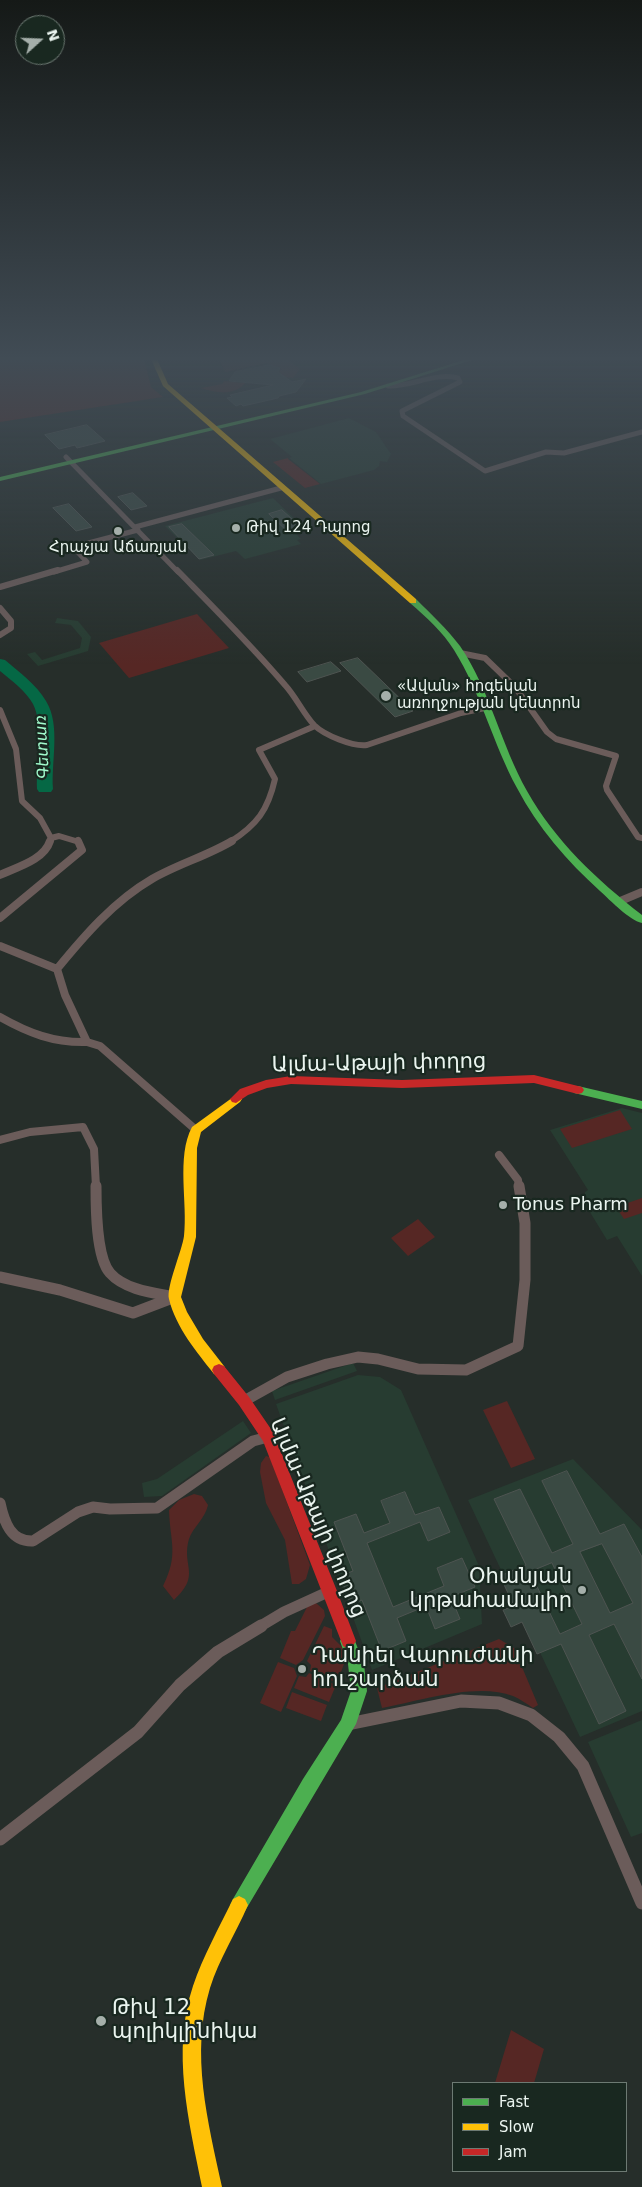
<!DOCTYPE html>
<html>
<head>
<meta charset="utf-8">
<style>
	body { margin:0 }
	#map { position:relative; width:642px; height:2187px; overflow:hidden; background:#262e2a; font-family:"DejaVu Sans",sans-serif }
	canvas { display:block }
	.legend { position:absolute; left:452px; top:2082px; width:175px; height:90px; box-sizing:border-box; background:#192820; border:1px solid #6d7a73; margin:0; padding:6px 9px; list-style:none; font-size:15px; color:#eaf4ef }
	.legend li { display:flex; align-items:center; gap:10px; height:25px }
	.legend b { width:25px; border:1px solid #6d7a73 }
	.north { position:absolute; left:15px; top:15px; width:50px; height:50px; box-sizing:border-box; background:#192820; border:1px solid #6d7a73; border-radius:50%; rotate:70deg; font-size:14px; font-weight:700; line-height:20px; text-align:center; color:#eaf4ef }
	.north::after { content:''; display:block; margin:auto; width:18px; height:22px; background:#a5afaa; clip-path:polygon(50% 0,100% 100%,50% 72%,0 100%) }
</style>
</head>
<body>
<div id="map">
<canvas width="642" height="2187"></canvas>
<ul class="legend">
<li><b style="height:6px;background:#4caf50"></b>Fast</li>
<li><b style="height:6px;background:#ffc107"></b>Slow</li>
<li><b style="height:6px;background:#c62828"></b>Jam</li>
</ul>
<div class="north">N</div>
</div>
<script>
const ctx = document.querySelector('canvas').getContext('2d');
ctx.lineJoin = 'round';
function fillPath(path, color) { ctx.fillStyle = color; ctx.fill(path, 'evenodd'); }
function trace(path, color, width, dash) { ctx.strokeStyle = color; ctx.lineWidth = width; ctx.lineCap = dash ? 'butt' : 'round'; ctx.setLineDash(dash || []); ctx.stroke(path); }
function write(font, color, halo, rows, align = 'center') {
  ctx.font = font + ' "DejaVu Sans","Noto Sans Armenian",sans-serif'; ctx.lineWidth = 4.5; ctx.setLineDash([]); ctx.textBaseline = 'middle'; ctx.strokeStyle = halo; ctx.fillStyle = color; for (const [text, x, y, turn = 0] of rows) {
    ctx.save(); ctx.translate(x, y); ctx.rotate((+turn || 0) * Math.PI / 180); ctx.textAlign = isNaN(turn) ? turn : align; if (halo) ctx.strokeText(text, 0, 0); ctx.fillText(text, 0, 0); ctx.restore();
  }
}
fillPath(new Path2D(`
	M349 418 376 432 391 454 387 462 380 461 379 466 374 470 321 484 289 458 292 457 270 439Z
	M273 498 306 530 295 533 301 539 297 540 301 544 245 559 236 551 200 560 165 526Z
	M57 618 78 621 91 637 88 651 38 666 27 654 35 652 42 660 80 648 82 638 71 625 55 623Z
	M622 1108 642 1113V1276L617 1236 607 1240 585 1204V1192L588 1190 550 1130Z
	M353 1363 357 1371 275 1400 272 1391Z
	M358 1375 380 1377 401 1390 479 1566 482 1624 372 1670 276 1404Z
	M243 1421 251 1433 162 1496 144 1497 142 1483 157 1479Z
	M573 1459 642 1530V1711L580 1737 468 1500Z
	M642 1720V1833L631 1837 588 1742Z`), '#273c31');
fillPath(new Path2D(`
	M0 359H144L151 387 163 397 0 422Z
	M219 359H287L300 369 293 378 274 376 282 375 279 372 281 368 272 367 267 363 225 372Z
	M224 381 245 383C235 396 215 393 201 388L222 384Z
	M288 458V459L320 484 305 488 273 462Z
	M197 614 229 648 129 678 99 643Z
	M620 1110 632 1129 572 1148 560 1129Z
	M642 1198V1213L624 1219 616 1207Z
	M418 1219 435 1237 408 1256 391 1238Z
	M507 1401 535 1459 511 1468 483 1410Z
	M266 1456 270 1457 310 1565 306 1579 299 1584H292L285 1540 266 1503 260 1472 261 1463Z
	M194 1494 202 1496 208 1505C205 1519 193 1527 189 1539 181 1567 202 1574 174 1600L163 1586C179 1554 170 1542 169 1510L179 1500Z
	M316 1603 324 1610 325 1616 303 1660 296 1665 280 1658 291 1631H295L308 1605Z
	M324 1626 332 1629V1637L348 1653 337 1683 310 1671 311 1665 307 1661Z
	M499 1639 514 1648 538 1705 533 1708C527 1704 520 1699 513 1696 477 1682 419 1701 382 1708L377 1688Z
	M278 1662 294 1668 297 1676 281 1712 260 1703Z
	M309 1673 336 1685 329 1702 294 1688 299 1676 306 1677Z
	M292 1692 327 1705 321 1721 286 1708Z
	M511 2030 544 2049 534 2083H495Z`), '#562724');
fillPath(new Path2D(`
	M0 659 5 660C19 672 37 685 46 701 61 725 51 762 53 789L51 792H39L37 789C36 765 44 725 33 704 26 691 11 680 0 671Z`), '#056845');
const building = new Path2D(`
	M269 365 280 368 278 372 292 382 306 379 296 392 279 396 278 398 243 406 241 404 236 406 227 398 232 397 230 395 273 385 229 381 235 372Z
	M87 425 105 441 77 448 75 445 59 449 45 435Z
	M133 493 147 506 131 510 118 497Z
	M69 504 92 527 76 531 53 508Z
	M282 510 303 529 289 533 269 514Z
	M182 524 214 555 199 559 169 527Z
	M358 658 413 711 395 717 340 663Z
	M331 662 341 671 307 682 298 672Z
	M567 1471 600 1534 624 1524 642 1557V1679L614 1624 589 1635 626 1711 599 1724 561 1644 537 1654 522 1622 511 1627 503 1610 514 1606 500 1576 526 1565 494 1499 520 1489 552 1553 573 1544 542 1481ZM602 1544 633 1603 610 1613 580 1552ZM552 1563 582 1624 560 1634 530 1572Z
	M405 1492 415 1515 439 1507 450 1532 428 1541 420 1522 367 1543 393 1607 444 1586 437 1568 462 1558 475 1587 451 1597 460 1619 435 1629 426 1606 397 1618 406 1641 382 1651 362 1600 351 1605 340 1576 353 1571 334 1522 356 1514 364 1533 390 1523 381 1501Z`);
fillPath(building, '#3a4a43');
trace(building, '#4e5451', 1);
trace(new Path2D(`
	M388 386C412 387 434 372 458 378L460 382 402 411 403 416 485 471 546 452 564 453 642 432
	M66 457 178 572
	M135 527 281 488
	M54 572 87 562 73 547 138 530`), '#6b5c5a', 5);
trace(new Path2D(`
	M177 570C214 608 251 645 285 685 296 697 303 713 314 725 324 735 353 747 367 745L461 713 485 708
	M0 587 58 570
	M0 608 11 621V628L0 635
	M460 653 485 658 515 687 547 732 556 739 616 756 606 786 607 790 638 837 642 838
	M0 710 16 749 22 801 40 818 51 838 50 842
	M51 838 59 836 79 842
	M230 842C257 825 268 810 275 779L259 750 315 726`), '#6b5c5a', 6);
trace(new Path2D(`
	M0 875C17 867 44 860 50 841
	M618 902 642 892
	M0 918 82 850 78 841
	M0 946 57 969
	M0 1017C28 1033 54 1043 87 1042
	M196 1130 100 1046 87 1042 65 995 57 969C84 936 114 901 152 879 178 864 207 856 232 841
	M0 1140 30 1132 83 1127 94 1149 96 1187
	M499 1155 518 1180 519 1187`), '#6b5c5a', 8);
trace(new Path2D(`
	M96 1186C96 1207 96 1257 110 1273 125 1290 154 1293 175 1297
	M0 1277 60 1290 133 1313 175 1297
	M244 1401 287 1377 327 1364 358 1357 378 1359 418 1369 466 1370 518 1346 525 1280V1223L519 1186
	M0 1503C4 1522 11 1542 33 1541L78 1512 93 1507 110 1509 157 1508 253 1441 268 1437
	M259 1627 284 1612 330 1591`), '#6b5c5a', 11);
trace(new Path2D(`
	M348 1724 461 1701 499 1703 531 1715 559 1737 583 1766 642 1903
	M0 1839 138 1732 180 1685 218 1652 261 1626`), '#6b5c5a', 13);
fillPath(new Path2D(`
	M467 359H475L365 394 0 481V477L361 392Z
	M410 599H416C431 614 447 629 460 646 490 690 501 745 527 791 555 841 597 880 642 915V923C629 920 610 900 600 891 567 861 538 828 517 788 493 744 481 693 454 650 443 632 426 617 410 603Z
	M578 1086 642 1101V1109L574 1093 572 1090 574 1087Z
	M348 1633 353 1636 364 1664 367 1691 356 1724 245 1911 239 1914 233 1911 230 1905 233 1899 303 1779 341 1720 351 1691 348 1664 340 1641 343 1636Z`), '#4caf50');
fillPath(new Path2D(`
	M151 359H157L168 384 416 599V603H410L163 386Z
	M236 1095 240 1096 242 1099 240 1102 201 1132 197 1148 196 1237 181 1297 187 1312 203 1339 224 1366 226 1370 224 1374 219 1376 214 1374C197 1352 176 1328 169 1299 166 1287 182 1251 184 1236 188 1203 176 1157 192 1127Z
	M239 1896 245 1899 248 1905C236 1933 219 1959 210 1988 190 2054 208 2122 222 2187H202C189 2122 171 2051 193 1986 203 1956 219 1928 233 1899Z`), '#ffc107');
fillPath(new Path2D(`
	M534 1075 582 1087 584 1090 582 1093 578 1094 534 1083 402 1088 291 1084 267 1088 248 1095 236 1103 232 1102 230 1099 240 1089 266 1080 291 1076 402 1080Z
	M219 1364 224 1366 249 1397 273 1432 337 1591 356 1641 353 1646 348 1649 343 1646 263 1441 239 1405 214 1374 212 1370 214 1366Z`), '#c62828');
const sky = ctx.createLinearGradient(0, 0, 0, 665);
sky.addColorStop(0, '#151917');
sky.addColorStop(0.54, '#414c55');
sky.addColorStop(1, '#414c5500');
ctx.fillStyle = sky;
ctx.fillRect(0, 0, 642, 665);
for (const [x, y, r, color] of [
	[236,528,5,"#a5afaa"],
	[118,531,5,"#a5afaa"],
	[386,696,6,"#a5afaa"],
	[503,1205,5,"#a5afaa"],
	[582,1590,5,"#a5afaa"],
	[302,1669,5,"#a5afaa"],
	[101,2021,6,"#a5afaa"]
]) { const dot = new Path2D(); dot.arc(x, y, r, 0, 2 * Math.PI); ctx.fillStyle = color; ctx.fill(dot); trace(dot, '#192820', 2); }
write('15px', '#eaf4ef', '#192820', [
	["Թիվ 124 Դպրոց",246,528],
	["Հրաչյա Աճառյան",118,548,"center"],
	["«Ավան» հոգեկան",397,687],
	["առողջության կենտրոն",397,704]
], 'left');
write('italic 16px', '#a1fbcd', '#192820', [
	["Գետառ",43,747,-93]
]);
write('18px', '#eaf4ef', '#192820', [
	["Tonus Pharm",513,1205]
], 'left');
write('21px', '#eaf4ef', '#192820', [
	["Ալմա-Աթայի փողոց",379,1064,-1],
	["Ալմա-Աթայի փողոց",317,1518,67]
]);
write('21px', '#eaf4ef', '#192820', [
	["Օհանյան",572,1578,"right"],
	["կրթահամալիր",572,1602,"right"],
	["Դանիել Վարուժանի",312,1657],
	["հուշարձան",312,1681],
	["Թիվ 12",112,2009],
	["պոլիկլինիկա",112,2033]
], 'left');
</script>
</body>
</html>
